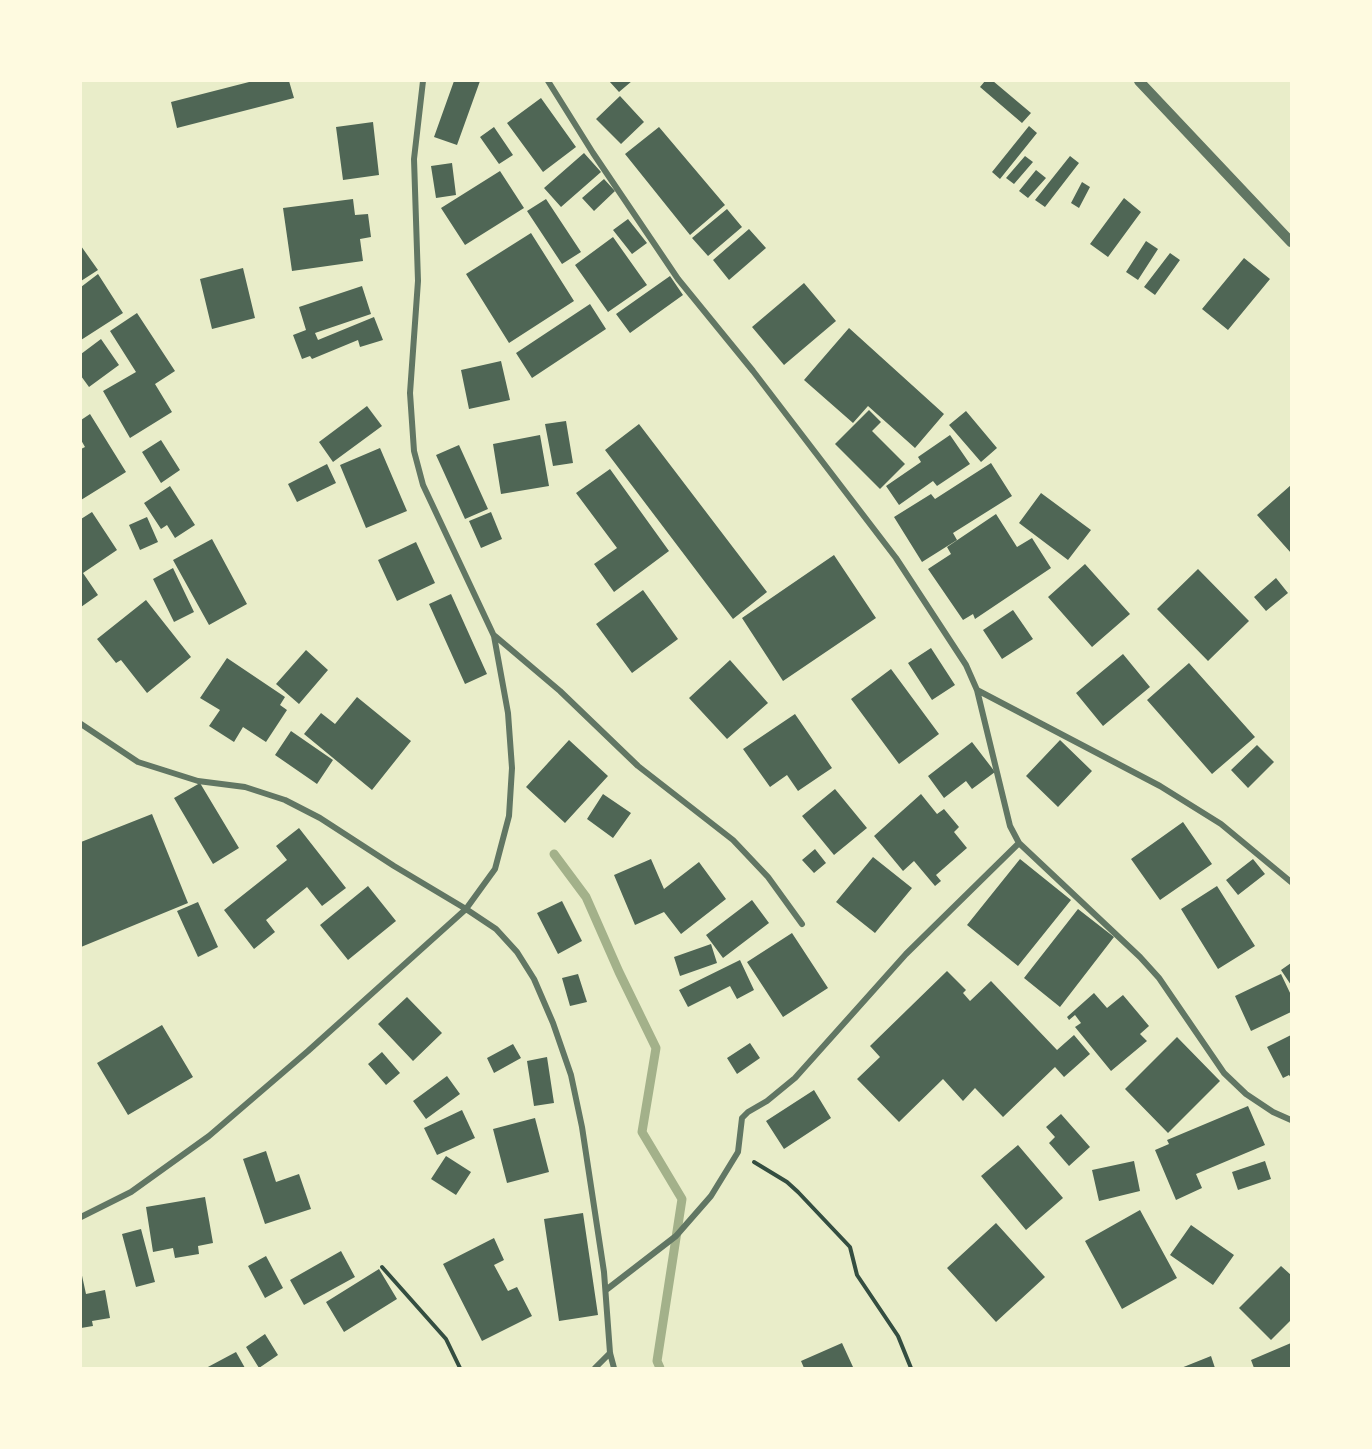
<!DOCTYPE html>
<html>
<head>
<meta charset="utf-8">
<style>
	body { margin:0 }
	#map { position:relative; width:1372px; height:1449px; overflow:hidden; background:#e9edc9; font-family:"Golos Text",sans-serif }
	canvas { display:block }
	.frame { position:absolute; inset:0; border:82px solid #fefae0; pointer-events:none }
</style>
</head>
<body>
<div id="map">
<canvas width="1372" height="1449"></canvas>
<div class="frame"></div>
</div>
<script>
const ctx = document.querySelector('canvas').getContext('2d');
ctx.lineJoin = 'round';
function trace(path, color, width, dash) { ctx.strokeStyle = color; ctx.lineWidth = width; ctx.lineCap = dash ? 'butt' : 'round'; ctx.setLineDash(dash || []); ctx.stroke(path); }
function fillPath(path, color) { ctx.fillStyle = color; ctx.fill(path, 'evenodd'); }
trace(new Path2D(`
	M554 854 586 897 619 972 656 1048 642 1132 682 1199 657 1361 660 1368`), '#a3b18a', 9);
fillPath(new Path2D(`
	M253 81H289L294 98 177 128 171 102Z
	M454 81H480L457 145 434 137Z
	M609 81H632L619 92Z
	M985 81H993L1031 113 1022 123 980 87Z
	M620 96 644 122 621 144 596 119Z
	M541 98 576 147 543 172 507 123Z
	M373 122 379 175 343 180 336 127Z
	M1029 126 1037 133 1000 179 992 172Z
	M494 127 513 155 499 164 480 137Z
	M659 127 725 205 690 235 625 154Z
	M584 153 601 172 561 207 544 188Z
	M1025 156 1033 162 1014 184 1006 178Z
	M1070 156 1079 163 1045 207 1035 200Z
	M452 163 456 195 436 198 431 166Z
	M1036 170 1046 178 1028 198 1019 191Z
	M500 171 524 208 465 245 441 208Z
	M604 179 615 191 594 211 582 198Z
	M1082 182 1090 187 1079 208 1071 203Z
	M1124 198 1141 212 1108 257 1090 244Z
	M353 199 355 215 368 214 371 237 360 239 363 261 292 271 283 208Z
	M546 199 581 252 562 264 527 211Z
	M727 209 742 227 708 256 692 238Z
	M628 219 647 243 632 254 613 230Z
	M749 229 766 248 729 280 713 260Z
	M531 233 574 301 509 343 466 274Z
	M613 237 647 285 608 312 575 265Z
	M1146 241 1158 249 1138 280 1126 272Z
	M81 246 98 270 81 281Z
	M1170 253 1180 260 1155 295 1144 287Z
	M1244 258 1270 279 1228 330 1202 309Z
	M243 268 255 318 212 329 200 279Z
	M98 274 123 313 81 340V287Z
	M670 276 683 295 630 333 616 314Z
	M804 283 836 321 784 365 752 327Z
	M362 286 371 314 315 333 318 340 374 317 383 340 360 347 358 340 312 359 310 356 302 359 293 335 306 330 299 307Z
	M590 304 606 329 532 378 516 353Z
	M137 313 175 371 155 384 172 412 130 438 103 391 136 372 110 331Z
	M849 328 944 414 915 448 868 406 853 423 804 380Z
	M101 339 119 365 89 387 81 376V354Z
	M501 361 510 400 469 409 461 370Z
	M367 406 382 426 333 462 319 442Z
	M869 410 881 422 872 431 905 464 880 489 835 444Z
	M966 411 997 448 981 462 949 425Z
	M90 414 126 472 81 500V449L85 447 81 440V420Z
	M566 421 573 463 553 466 545 424Z
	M639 424 767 592 733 619 605 450Z
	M540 435 549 486 501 494 493 444Z
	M950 435 970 464 937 486 933 481 899 505 886 486 921 462 918 457Z
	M161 440 180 470 161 483 142 452Z
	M459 445 488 509 465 519 436 455Z
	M380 448 407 511 366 528 340 465Z
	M991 463 1012 496 953 533 957 540 922 562 894 517 931 494 935 499Z
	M327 464 336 483 297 502 288 484Z
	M610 469 669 551 614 592 594 564 617 548 576 493Z
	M1291 485V553L1257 515Z
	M170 486 195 525 175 538 167 525 161 529 144 503Z
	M1041 493 1091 530 1068 560 1019 523Z
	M92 512 117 550 83 573 98 595 81 607V519Z
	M491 512 502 539 481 548 469 521Z
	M996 514 1017 547 1032 538 1051 568 975 619 973 614 963 620 928 569 951 554 947 547Z
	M147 517 158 542 140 550 129 525Z
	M212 539 247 604 209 625 173 560Z
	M416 542 435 583 397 601 378 560Z
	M834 555 876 618 783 681 742 618Z
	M1085 564 1130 614 1092 647 1048 597Z
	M173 568 194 612 174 622 153 579Z
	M1198 569 1249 621 1208 661 1157 609Z
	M1276 578 1288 593 1266 611 1254 597Z
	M643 590 678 639 632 673 596 624Z
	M451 594 487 674 465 684 429 604Z
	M146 600 191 657 147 693 121 660 116 663 97 639Z
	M1013 610 1033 639 1002 659 983 630Z
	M931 648 955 685 932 700 908 663Z
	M306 650 328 670 299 704 276 684Z
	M1123 654 1150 687 1103 726 1076 693Z
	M227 658 285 697 280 705 287 710 266 742 243 727 234 742 209 726 220 710 200 698Z
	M730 660 768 703 727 739 689 698Z
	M1189 663 1255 737 1212 774 1147 700Z
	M891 669 939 734 899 764 851 699Z
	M357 697 411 741 372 790 304 734 321 713 335 724Z
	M795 714 832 768 798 791 787 775 770 787 743 749Z
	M291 731 333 760 317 784 275 755Z
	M569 740 608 776 565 823 526 787Z
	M1060 740 1092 771 1058 807 1026 776Z
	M972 742 995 772 972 789 966 781 944 798 928 776Z
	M1257 745 1274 762 1248 788 1231 770Z
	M200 783 239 848 213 864 174 798Z
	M835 789 867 828 834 855 802 816Z
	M603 794 631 813 613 838 587 819Z
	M921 794 937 814 944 809 959 827 954 832 967 848 936 875 941 881 935 886 914 861 903 871 874 836Z
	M152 814 188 903 81 947V842Z
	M1183 822 1212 864 1160 900 1131 859Z
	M299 828 346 888 322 906 307 887 266 920 275 932 254 949 224 910 287 860 276 846Z
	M815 849 826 863 814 873 802 860Z
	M873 857 912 888 875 933 836 902Z
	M651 859 664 889 699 862 726 899 681 934 664 912 635 925 614 875Z
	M1020 859 1071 900 1018 966 967 925Z
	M1253 859 1265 874 1238 895 1226 880Z
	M368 886 396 921 348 960 320 925Z
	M1217 886 1255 946 1218 969 1181 909Z
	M752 900 769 923 723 958 706 935Z
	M562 901 582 941 558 954 537 913Z
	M198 902 218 947 198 957 177 911Z
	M1078 909 1114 937 1060 1007 1024 978Z
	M792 933 828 988 783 1017 747 962Z
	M711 944 717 963 680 976 674 957Z
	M740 960 754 990 737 999 730 986 688 1007 679 990Z
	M1291 963V985L1281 970Z
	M947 971 966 990 963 993 970 1001 991 981 1057 1050 1074 1035 1090 1054 1064 1077 1055 1067 1003 1117 975 1088 963 1101 943 1079 899 1122 857 1079 880 1057 870 1046Z
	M578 974 587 1002 570 1006 562 978Z
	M1281 974 1291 995V1012L1251 1031 1235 996Z
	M1094 993 1107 1008 1123 995 1149 1026 1140 1034 1147 1041 1111 1071 1075 1027 1081 1023 1075 1015 1069 1020 1067 1017Z
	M407 997 442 1033 413 1061 378 1024Z
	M162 1025 193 1077 128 1115 97 1063Z
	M1291 1035V1078L1289 1075 1283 1078 1267 1047Z
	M1177 1037 1220 1081 1168 1133 1125 1089Z
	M750 1043 760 1058 737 1074 727 1058Z
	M513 1044 521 1058 494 1073 487 1058Z
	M382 1052 400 1073 386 1085 368 1064Z
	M547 1057 554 1103 534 1106 527 1061Z
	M447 1076 460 1094 426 1119 413 1101Z
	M814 1090 831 1118 784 1149 766 1121Z
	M1248 1106 1265 1145 1196 1174 1202 1188 1176 1200 1155 1150 1169 1144 1167 1140Z
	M462 1110 475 1138 437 1155 424 1128Z
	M1061 1114 1090 1147 1069 1166 1049 1143 1055 1137 1046 1127Z
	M535 1118 549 1172 507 1183 493 1129Z
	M1018 1145 1063 1198 1026 1230 981 1176Z
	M266 1151 276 1182 299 1174 311 1209 265 1224 243 1159Z
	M446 1156 471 1172 456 1195 431 1179Z
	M1134 1161 1140 1191 1099 1201 1092 1170Z
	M1265 1161 1271 1179 1238 1190 1232 1172Z
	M205 1197 213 1243 198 1246 199 1254 175 1258 173 1248 153 1252 146 1207Z
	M1140 1210 1177 1278 1122 1309 1085 1241Z
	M583 1213 598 1315 559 1321 544 1219Z
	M996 1223 1045 1277 996 1322 947 1268Z
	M1191 1225 1234 1255 1213 1285 1170 1255Z
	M141 1229 155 1282 136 1287 122 1234Z
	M494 1238 504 1260 494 1265 508 1291 517 1287 532 1316 482 1341 443 1264Z
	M341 1251 355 1277 304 1305 290 1280Z
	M266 1256 283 1288 265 1298 248 1266Z
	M1281 1266 1291 1275V1320L1271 1340 1239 1308Z
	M379 1269 397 1299 344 1332 326 1302Z
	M81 1271 86 1294 105 1290 110 1318 92 1321 93 1326 81 1328Z
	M265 1334 278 1355 259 1368 246 1347Z
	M842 1343 853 1367 804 1368 801 1361Z
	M1291 1343V1368H1254L1251 1360Z
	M236 1352 245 1368H206Z
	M1211 1356 1215 1368H1181Z`), '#4f6655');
trace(new Path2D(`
	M754 1162 787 1182 798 1192 850 1247 857 1275 898 1336 911 1368
	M382 1267 446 1339 460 1368`), '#344e41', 4);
trace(new Path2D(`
	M548 81 593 153 678 279 753 371 896 558 966 665 977 690 1010 826 1019 843 1140 957 1159 978 1224 1073 1246 1094 1273 1112 1291 1120
	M495 636 560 691 638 766 733 840 768 877 802 924
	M977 690 1160 786 1221 824 1291 882
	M81 724 138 762 198 781 245 787 285 800 320 818 394 866 466 909 496 929 517 952 534 979 553 1023 571 1075 582 1127 604 1272 610 1353 614 1368
	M81 1217 131 1192 209 1136 308 1051 466 909 495 869 509 816 512 768 508 713 494 636 423 485 414 451 410 393 418 281 414 159 423 81
	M606 1290 676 1236 711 1196 738 1152 742 1118 748 1112 767 1101 795 1078 906 954 1019 843
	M595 1368 610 1353`), '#617663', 6);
trace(new Path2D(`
	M1139 81 1291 242`), '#617663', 10);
</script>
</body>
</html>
